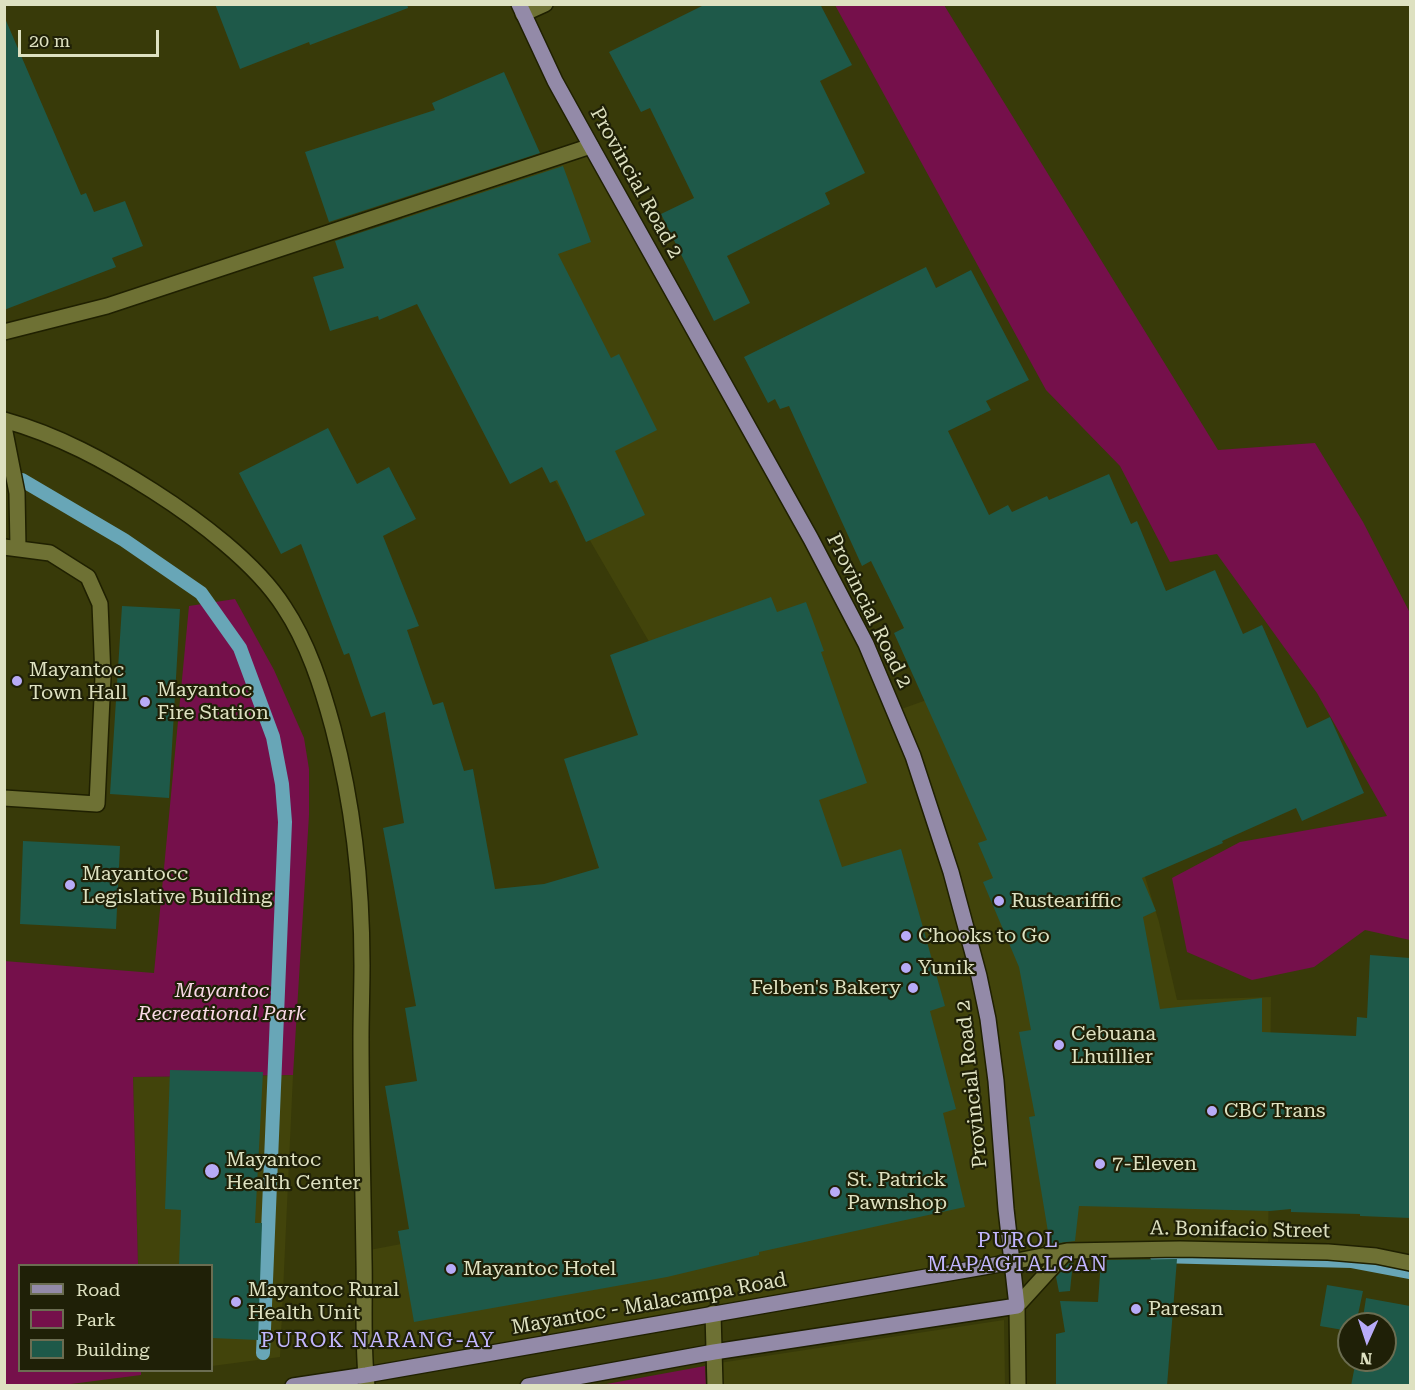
<!DOCTYPE html>
<html>
<head>
<meta charset="utf-8">
<style>
	body { margin:0 }
	#map { position:relative; width:1415px; height:1390px; overflow:hidden; background:#383a09; font-family:"Roboto Serif",serif }
	canvas { display:block }
	.frame { position:absolute; inset:0; border:6px solid #dee1c1; pointer-events:none }
	.legend { position:absolute; left:18px; top:1264px; width:195px; height:108px; box-sizing:border-box; background:#1f2007; border:2px solid #6b6d51; margin:0; padding:8px 10px; list-style:none; font-size:18px; color:#dee1c1 }
	.legend li { display:flex; align-items:center; gap:12px; height:30px }
	.legend b { width:30px; border:2px solid #6b6d51 }
	.north { position:absolute; left:1337px; top:1312px; width:60px; height:60px; box-sizing:border-box; background:#1f2007; border:2px solid #6b6d51; border-radius:50%; rotate:183deg; font-size:16px; font-weight:700; line-height:24px; text-align:center; color:#dee1c1 }
	.north::after { content:''; display:block; margin:auto; width:21px; height:27px; background:#b8abf7; clip-path:polygon(50% 0,100% 100%,50% 72%,0 100%) }
	.scale { position:absolute; left:18px; top:30px; width:141px; height:27px; box-sizing:border-box; border:3px solid #dee1c1; border-top:0; padding-left:8px; font-size:18px; line-height:21px; white-space:nowrap; color:#dee1c1; -webkit-text-stroke:4px #1f2007; paint-order:stroke }
</style>
</head>
<body>
<div id="map">
<canvas width="1415" height="1390"></canvas>
<div class="frame"></div>
<ul class="legend">
<li><b style="height:8px;background:#938aa8"></b>Road</li>
<li><b style="height:16px;background:#75104b"></b>Park</li>
<li><b style="height:16px;background:#1e5949"></b>Building</li>
</ul>
<div class="north">N</div>
<div class="scale">20 m</div>
</div>
<script>
const ctx = document.querySelector('canvas').getContext('2d');
ctx.lineJoin = 'round';
function fillPath(path, color) { ctx.fillStyle = color; ctx.fill(path, 'evenodd'); }
function trace(path, color, width, dash) { ctx.strokeStyle = color; ctx.lineWidth = width; ctx.lineCap = dash ? 'butt' : 'round'; ctx.setLineDash(dash || []); ctx.stroke(path); }
function write(font, color, halo, rows, align = 'center') {
  ctx.font = font + ' "Roboto Serif",serif'; ctx.lineWidth = 4.5; ctx.setLineDash([]); ctx.textBaseline = 'middle'; ctx.strokeStyle = halo; ctx.fillStyle = color; for (const [text, x, y, turn = 0] of rows) {
    ctx.save(); ctx.translate(x, y); ctx.rotate((+turn || 0) * Math.PI / 180); ctx.textAlign = isNaN(turn) ? turn : align; if (halo) ctx.strokeText(text, 0, 0); ctx.fillText(text, 0, 0); ctx.restore();
  }
}
fillPath(new Path2D(`
	M591 146 811 539 893 712 1033 662 1127 819 1159 922 1177 1000 1271 997 1268 1250 1012 1262 367 1375 364 1251 851 1160 759 830 397 210Z
	M293 1075 280 1357 212 1366V1266L138 1265 133 1077Z
	M1004 1320 1005 1385H720L719 1363Z`), '#42440b');
fillPath(new Path2D(`
	M835 5H944L1218 450 1315 443 1363 522 1410 613V940L1365 930 1314 967 1252 980 1187 952 1172 878 1240 842 1387 816 1317 693 1217 554 1170 562 1120 466 1046 390Z
	M235 599 274 670 304 738 309 769V815L293 1075 133 1077 138 1265 20 1266V1370H141V1375L63 1385H5L4 961 154 973 189 606Z
	M705 1366 706 1385H601Z`), '#75104b');
trace(new Path2D(`
	M22 480 124 540 201 593 240 648 273 737 282 784 285 822 263 1353
	M1157 1256 1352 1261 1410 1272`), '#68a6b7', 14);
fillPath(new Path2D(`
	M215 4H407L408 8 310 45 309 42 240 69Z
	M706 4H820L852 65 820 81 865 173 825 193 830 204 727 256 750 303 714 321 661 214 694 198 650 108 641 112 609 52Z
	M4 16 81 195 86 193 94 212 125 201 143 246 112 258 116 267 4 310Z
	M504 72 540 153 329 222 305 152 435 110 432 103Z
	M563 166 591 242 558 254 611 358 619 354 657 430 615 451 645 515 586 542 557 480 550 483 542 467 510 484 417 304 379 320 378 316 330 331 313 277 344 268 335 241Z
	M926 267 936 288 971 270 1029 380 986 401 991 410 948 431 989 515 1008 505 1012 512 1047 496 1049 500 1109 474 1131 524 1137 521 1166 591 1215 570 1243 634 1262 625 1307 728 1330 717 1364 793 1302 821 1296 808 1222 841 1223 843 1142 878 1156 911 1143 917 1160 1009 1262 998V1032L1356 1036 1357 1017 1367 1018 1370 955 1410 958V1218L1360 1216V1214L1291 1212V1209L1270 1211 1079 1206 1075 1241 1050 1244 1029 1117 1035 1116 1019 1032 1031 1030 1019 967 983 882 993 878 978 843 987 840 894 633 904 628 871 561 862 566 789 406 780 409 775 399 768 403 744 357Z
	M328 428 357 484 389 467 416 519 383 536 419 626 407 630 433 705 443 702 464 771 473 769 495 889 544 884 599 868 564 759 638 735 610 655 771 597 777 612 806 602 824 651 821 652 867 783 819 800 842 867 901 849 945 1006 930 1011 956 1109 943 1113 965 1207 759 1252V1255L667 1277 414 1322 398 1231 409 1229 385 1086 417 1081 405 1008 416 1006 383 828 404 823 385 712 371 717 349 653 344 655 301 544 281 554 239 473Z
	M122 606 180 609 169 798 110 794Z
	M23 841 120 846 116 929 20 924Z
	M170 1070 263 1072 255 1223H262L258 1340 212 1338V1266H179L181 1210 165 1209Z
	M1177 1259 1167 1386H1056V1334L1065 1332 1060 1301 1098 1302 1101 1260Z
	M1071 1261H1073L1070 1291 1059 1292 1056 1277Z
	M1327 1285 1363 1291 1356 1324H1349V1331L1320 1326Z
	M1366 1298 1410 1306V1386H1351L1356 1360H1385V1324H1362Z`), '#1e5949');
const minor = new Path2D(`
	M523 14 545 4
	M4 332 107 306 591 146
	M4 420C58 435 106 461 153 491 197 519 256 563 284 607 308 643 322 687 333 728 353 804 362 886 362 965 362 989 361 1014 361 1038 361 1112 363 1186 364 1260 365 1302 362 1344 367 1386
	M4 427 17 493 18 548
	M4 547 50 553 88 577 100 604 103 677 97 804 4 798
	M1012 1262 1067 1251 1180 1249 1328 1252 1376 1256 1410 1263
	M713 1313 715 1386
	M1018 1386 1017 1306 1067 1251`);
const major = new Path2D(`
	M519 4 555 81 591 146 811 539 866 644 913 756 951 872 979 976 988 1019 996 1081 1006 1209 1017 1306 714 1352 528 1386
	M293 1386 366 1375 1012 1262`);
trace(minor, '#1f2001', 18);
trace(major, '#1f2001', 18);
trace(minor, '#6e7134', 15);
trace(major, '#938aa8', 15);
for (const [x, y, r, color] of [
	[17,681,6,"#b8abf7"],
	[145,702,6,"#b8abf7"],
	[70,885,6,"#b8abf7"],
	[999,901,6,"#b8abf7"],
	[906,936,6,"#b8abf7"],
	[906,968,6,"#b8abf7"],
	[913,988,6,"#b8abf7"],
	[1059,1045,6,"#b8abf7"],
	[1212,1111,6,"#b8abf7"],
	[1100,1164,6,"#b8abf7"],
	[212,1171,8,"#b8abf7"],
	[835,1192,6,"#b8abf7"],
	[451,1269,6,"#b8abf7"],
	[236,1302,6,"#b8abf7"],
	[1136,1309,6,"#b8abf7"]
]) { const dot = new Path2D(); dot.arc(x, y, r, 0, 2 * Math.PI); ctx.fillStyle = color; ctx.fill(dot); trace(dot, '#1f2007', 2); }
write('20px', '#dee1c1', '#1f2007', [
	["Provincial Road 2",636,183,61],
	["Provincial Road 2",869,611,64],
	["Provincial Road 2",972,1084,-96],
	["A. Bonifacio Street",1240,1230,1],
	["Mayantoc - Malacampa Road",649,1304,-10]
]);
write('20px', '#dee1c1', '#1f2007', [
	["Mayantoc",29,670],
	["Town Hall",29,693],
	["Mayantoc",157,690],
	["Fire Station",157,713],
	["Mayantocc",82,874],
	["Legislative Building",82,897],
	["Rusteariffic",1011,901],
	["Chooks to Go",918,936],
	["Yunik",918,968],
	["Felben's Bakery",901,988,"right"],
	["Cebuana",1071,1034],
	["Lhuillier",1071,1057],
	["CBC Trans",1224,1111],
	["Mayantoc",226,1160],
	["Health Center",226,1183],
	["7-Eleven",1112,1164],
	["St. Patrick",847,1180],
	["Pawnshop",847,1203],
	["Mayantoc Hotel",463,1269],
	["Mayantoc Rural",248,1290],
	["Health Unit",248,1313],
	["Paresan",1148,1309]
], 'left');
write('italic 20px', '#f9d9e6', '#1f2007', [
	["Mayantoc",222,991],
	["Recreational Park",222,1014]
]);
ctx.letterSpacing = '1.5px';
write('21px', '#c2b6fe', '#1f2007', [
	["PUROL",1018,1241],
	["MAPAGTALCAN",1018,1265],
	["PUROK NARANG-AY",378,1341]
]);
ctx.letterSpacing = '0px';
</script>
</body>
</html>
